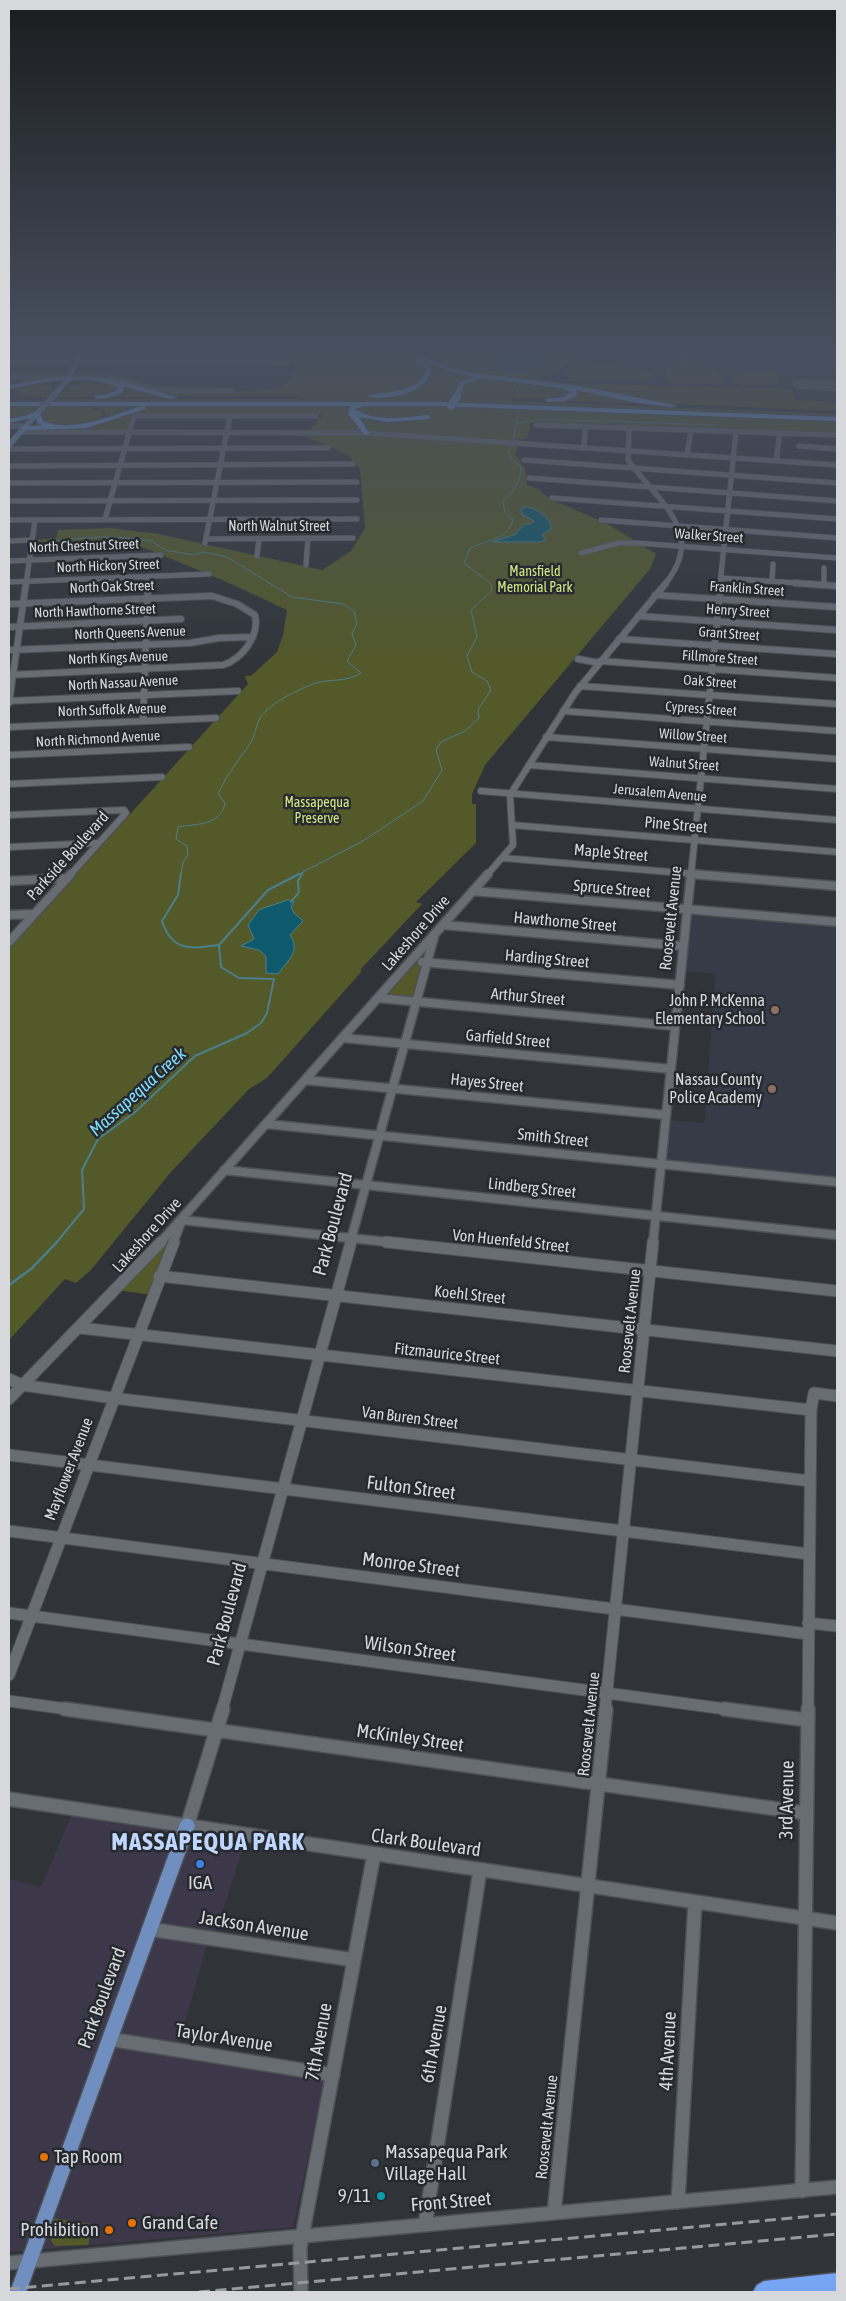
<!DOCTYPE html>
<html>
<head>
<meta charset="utf-8">
<style>
	body { margin:0 }
	#map { position:relative; width:846px; height:2301px; overflow:hidden; background:#303439; font-family:"Asap Condensed",sans-serif }
	canvas { display:block }
	.frame { position:absolute; inset:0; border:10px solid #d6d8dc; pointer-events:none }
</style>
</head>
<body>
<div id="map">
<canvas width="846" height="2301"></canvas>
<div class="frame"></div>
</div>
<script>
const ctx = document.querySelector('canvas').getContext('2d');
ctx.lineJoin = 'round';
function fillPath(path, color) { ctx.fillStyle = color; ctx.fill(path, 'evenodd'); }
function trace(path, color, width, dash) { ctx.strokeStyle = color; ctx.lineWidth = width; ctx.lineCap = dash ? 'butt' : 'round'; ctx.setLineDash(dash || []); ctx.stroke(path); }
function write(font, color, halo, rows, align = 'center') {
  ctx.font = font + ' "Asap Condensed",sans-serif'; ctx.lineWidth = 5; ctx.setLineDash([]); ctx.textBaseline = 'middle'; ctx.strokeStyle = halo; ctx.fillStyle = color; for (const [text, x, y, turn = 0] of rows) {
    ctx.save(); ctx.translate(x, y); ctx.rotate((+turn || 0) * Math.PI / 180); ctx.textAlign = isNaN(turn) ? turn : align; if (halo) ctx.strokeText(text, 0, 0); ctx.fillText(text, 0, 0); ctx.restore();
  }
}
fillPath(new Path2D(`
	M72 1814 245 1842 217 1928 206 1947 175 2058 325 2079 293 2227 9 2252V1879L41 1887Z`), '#3c384a');
fillPath(new Path2D(`
	M583 354 637 355 638 362 685 363V354H837V401L797 399 794 389 538 381V379L556 377 571 364H584Z
	M126 363H270L271 369H292L280 389H237L238 383H216L215 390 155 389 125 378 91 376 93 370H123Z
	M690 911 837 924V1179L664 1161 668 1120 704 1123 705 1119 715 974 685 971Z`), '#353c47');
fillPath(new Path2D(`
	M182 354H580L582 363H568L554 375 521 379 570 383 792 389 795 400 837 402V411L657 403 570 386 512 379V382L564 389 572 393 565 398H512L511 401 837 414V417L511 404V407L837 420V434L531 423 527 439 510 440 511 443 519 444 515 455 522 462 520 463 525 467 527 485 538 489 550 499 608 524 656 554 650 569 485 765 472 794V804H476V843L416 902 422 904 360 970 362 971 267 1078 249 1089 171 1172 90 1271 76 1283 65 1279 9 1340V948L248 684 245 676H251L277 652 283 635 287 610 227 582 145 548 36 547 37 540 56 538 58 530 110 528 159 534 322 570 351 551 365 528 360 469 348 455 305 436 322 416 320 414 134 415 131 417 128 429 125 431 27 430C37 423 61 429 73 429 102 427 128 411 157 406L326 407 312 401 54 402 56 399H305L298 396H177L146 391 114 380 73 379H116L155 391 235 392 278 388 287 382 295 367 292 364 293 355Z
	M689 365 713 369 721 374 725 384H670L666 373 667 366Z
	M574 367C590 366 647 363 654 375L643 380H546L571 379 564 374 568 369Z
	M767 370 777 372 780 385 741 386 731 382 730 379 739 372Z
	M91 382 116 384 119 391C97 398 38 401 15 393L13 390C22 381 42 382 52 388L51 394H61L71 385Z
	M121 383 160 397H107L123 391 124 387Z
	M566 387 652 404 565 401 575 397 577 394 576 391Z
	M9 405H80L101 411 103 416C88 429 56 430 39 420L40 416 48 407H37L30 415 9 420Z
	M155 405 140 407 105 419 107 417 104 411 92 406Z
	M412 961 427 962 416 1002 378 998Z
	M182 1220 152 1295 117 1290Z
	M53 2218 93 2224 88 2245 55 2246C46 2236 49 2230 53 2218Z`), '#535928');
const water = new Path2D(`
	M494 354H539L542 358C538 373 512 378 499 369 495 367 494 365 489 364L494 363Z
	M528 507C538 510 551 517 551 529L542 535 546 540 539 542H493L516 534 523 525 533 523 534 521 523 515 521 511 522 508Z
	M288 900 294 901 291 907 294 913 303 921 290 935C301 951 288 960 278 974L266 973V956L259 950 241 946 254 939 248 925 259 910Z`);
fillPath(water, '#0f596c');
trace(water, '#4b7f8e', 1);
trace(new Path2D(`
	M431 354 454 364H489
	M514 383 520 397
	M516 424 541 419 718 425
	M50 541 98 537 130 538 152 541 165 550 193 555 204 552 210 553 227 557 292 597 343 604 354 611 357 623 352 634 356 645 347 661 361 673C346 683 329 678 313 684 297 690 266 705 259 720 255 729 255 737 249 745 238 761 226 776 218 794L225 803C221 826 195 824 178 827L176 839 187 846 188 855 183 862 181 875
	M297 875 363 841 423 801 442 770 436 750 441 742 465 731 479 718 478 710 491 690 487 681 472 672 467 656 477 637 471 610 492 590 491 584 464 563 470 548C486 540 508 540 513 520L505 512 503 502C513 492 522 481 521 466L512 460 508 453 514 437 519 408
	M302 875 304 871`), '#4b7f8e', 1);
trace(new Path2D(`
	M181 874 178 895 162 921C172 952 191 949 219 945
	M291 902 299 892 298 881 302 874
	M56 1243 84 1209 82 1170 98 1139 134 1113 195 1056 247 1033 261 1023 267 1013 274 979 239 978 221 967 219 945 268 890 299 874`), '#4b7f8e', 2);
trace(new Path2D(`
	M9 1285 31 1269 57 1242`), '#4b7f8e', 2.5);
const minorFar4 = new Path2D(`
	M679 354H681V361
	M9 363 288 362
	M9 377H109L157 390 232 391
	M837 383 796 382V386L837 389
	M536 425 837 435
	M9 426H26
	M629 428 628 460C657 501 708 532 665 584
	M20 432 365 433 837 465
	M799 446 837 449
	M584 447 585 427
	M9 449 328 448
	M687 455 691 430
	M524 460 837 483
	M776 461 780 433
	M9 466 353 464
	M529 478 837 501
	M9 483 357 482
	M552 498 837 519
	M9 501 357 500
	M105 519 134 416H316
	M9 520 357 519
	M601 520 837 538
	M206 539 353 538
	M9 541 32 540
	M205 543 230 416
	M581 553 619 543H637L837 558
	M257 556 259 539
	M9 561 161 555
	M306 565 308 538
	M824 568V584
	M721 578 813 584
	M772 581 773 564
	M9 582 209 574
	M26 584 35 520
	M148 584V577
	M720 584 736 432`);
const minorFar3 = new Path2D(`
	M795 583 837 586
	M824 583V585
	M655 595 837 607
	M9 604 212 596 237 604 255 615C260 636 242 659 223 665L9 675
	M638 616 837 630
	M9 627 181 619
	M619 639 837 654
	M9 650 190 643 219 638 252 637
	M578 659 599 663
	M600 661 837 678
	M580 686 837 704
	M9 701 238 691
	M9 703 26 583
	M563 711 837 731
	M143 721 148 583
	M9 727 216 718
	M546 737 837 759
	M9 755 189 747
	M529 765 837 789
	M9 784 162 777
	M481 791 837 820
	M9 815 124 810 126 813 70 875
	M512 825 837 852
	M9 847 97 843
	M503 858 706 875
	M487 875 513 845 510 795 575 693 666 583
	M691 875 721 583`);
const minorFar2 = new Path2D(`
	M691 874 837 886
	M9 881 66 878
	M473 891 837 922
	M9 915 34 914
	M444 925 683 946
	M9 942 71 874
	M422 962 680 985
	M378 998 675 1026
	M343 1038 671 1069
	M305 1080 666 1115
	M266 1124 837 1182
	M224 1170 837 1235
	M160 1243 488 874
	M173 1243 182 1220 397 1243
	M350 1243 434 937
	M653 1243 691 874`);
const minorFar1 = new Path2D(`
	M386 1242 837 1291
	M159 1276 837 1351
	M80 1328 811 1410
	M9 1379 22 1385 113 1398 810 1481
	M9 1399 161 1242
	M9 1455 809 1554
	M9 1531 808 1634
	M9 1613 733 1710
	M808 1623 837 1626
	M9 1675 174 1242
	M9 1701 74 1710
	M222 1710 351 1242
	M605 1710 653 1242
	M808 1710 811 1410 814 1393 837 1396`);
const minor = new Path2D(`
	M65 1709 806 1813
	M724 1709 807 1720
	M9 1799 837 1923
	M187 1826 223 1709
	M149 1929 354 1960
	M109 2039 333 2075
	M802 2191 808 1709
	M678 2202 695 1902
	M554 2213 606 1709
	M425 2225 480 1870
	M9 2263 837 2187
	M301 2292 300 2248 374 1854`);
const majorFar1 = new Path2D(`
	M56 393 68 380 80 354
	M9 445 42 408`);
const major = new Path2D(`
	M18 2292 187 1826`);
const highway = new Path2D(`
	M411 354H420L450 368 474 373 578 386 675 405 672 407 632 402 577 390 576 396 565 401 548 402 546 401V399L564 397 571 392 560 388 482 378 464 384 460 396 457 398 454 396 459 382 475 377 446 370 424 361 432 369C427 393 390 400 369 397V395C388 391 421 393 426 369L416 360V357Z
	M95 377 121 381 176 397 173 399 166 398 123 386V392C114 396 105 400 95 398V396L108 394 117 390V387C89 373 39 382 9 389V385L49 378Z
	M9 402H439L837 417V421L439 406H365L355 409C376 423 405 417 428 415L431 417 428 419 388 422 359 417 369 433 365 435 348 414 350 406H144L146 408 145 409 86 428 24 430 20 428 22 427 42 425 38 423 35 417 9 423V419L25 416 37 411 40 413 43 421C75 434 111 415 142 406H9Z
	M837 2273V2292H753L757 2285 764 2281Z`);
trace(minorFar4, '#4d5155', 6);
trace(minorFar3, '#4d5155', 8);
trace(minorFar2, '#4d5155', 11);
trace(minorFar1, '#4d5155', 13);
trace(minor, '#4d5155', 16);
trace(majorFar1, '#4d5155', 7);
trace(major, '#4d5155', 18);
trace(highway, '#4d5155', 3);
trace(minorFar4, '#686c73', 5);
trace(minorFar3, '#686c73', 6);
trace(minorFar2, '#686c73', 8);
trace(minorFar1, '#686c73', 11);
trace(minor, '#686c73', 13);
trace(majorFar1, '#708ec0', 5.5);
trace(major, '#708ec0', 15);
fillPath(highway, '#76a5f3');
trace(new Path2D(`
	M9 2289 837 2214
	M199 2292 837 2234`), '#979a9f', 3, [11, 5.5]);
const majorBridge = new Path2D(`
	M42 408 56 393`);
const highwayBridge = new Path2D(`
	M451 406 457 396`);
trace(majorBridge, '#4d5155', 7, []);
trace(highwayBridge, '#4d5155', 9, []);
trace(majorBridge, '#708ec0', 5.5);
trace(highwayBridge, '#76a5f3', 8);
const sky = ctx.createLinearGradient(0, 0, 0, 676);
sky.addColorStop(0, '#1a1d1f');
sky.addColorStop(0.52, '#48505f');
sky.addColorStop(1, '#48505f00');
ctx.fillStyle = sky;
ctx.fillRect(0, 0, 846, 676);
for (const [x, y, r, color] of [
	[775,1010,5,"#8d6e63"],
	[772,1089,5,"#8d6e63"],
	[200,1864,5,"#3f7fe0"],
	[44,2157,5,"#e8710a"],
	[375,2163,5,"#5c6f8a"],
	[381,2196,5,"#0f9aa8"],
	[132,2223,5,"#e8710a"],
	[109,2230,5,"#e8710a"]
]) { const dot = new Path2D(); dot.arc(x, y, r, 0, 2 * Math.PI); ctx.fillStyle = color; ctx.fill(dot); trace(dot, '#262a2f', 2); }
write('14px', '#d6d8dc', '#262a2f', [
	["North Walnut Street",279,527],
	["Walker Street",709,536,4],
	["North Chestnut Street",84,546,-2],
	["North Hickory Street",108,566,-2],
	["North Oak Street",112,587,-2],
	["Franklin Street",747,589,4],
	["North Hawthorne Street",95,611,-2],
	["Henry Street",738,611,4],
	["North Queens Avenue",130,633,-2],
	["Grant Street",729,634,4],
	["North Kings Avenue",118,658,-2],
	["Fillmore Street",720,658,4],
	["Oak Street",710,682,4],
	["North Nassau Avenue",123,683,-3],
	["Cypress Street",701,709,4],
	["North Suffolk Avenue",112,710,-2],
	["Willow Street",693,736,4],
	["North Richmond Avenue",98,739,-3],
	["Walnut Street",684,764,4],
	["Jerusalem Avenue",660,793,5]
]);
write('14px', '#d6e483', '#262a2f', [
	["Mansfield",535,572],
	["Memorial Park",535,588],
	["Massapequa",317,803],
	["Preserve",317,819]
]);
write('16px', '#d6d8dc', '#262a2f', [
	["Pine Street",676,825,5],
	["Maple Street",611,853,5],
	["Parkside Boulevard",68,856,-48],
	["Spruce Street",612,889,5],
	["Roosevelt Avenue",671,918,-84],
	["Hawthorne Street",565,922,5],
	["Lakeshore Drive",416,933,-49],
	["Harding Street",547,959,5],
	["Arthur Street",528,997,5],
	["Garfield Street",508,1039,5],
	["Hayes Street",487,1083,6],
	["Smith Street",553,1138,6],
	["Lindberg Street",532,1188,6],
	["Lakeshore Drive",147,1235,-48],
	["Von Huenfeld Street",511,1241,6],
	["Koehl Street",470,1295,6],
	["Roosevelt Avenue",630,1321,-84],
	["Fitzmaurice Street",447,1354,6],
	["Van Buren Street",410,1418,7],
	["Mayflower Avenue",69,1469,-69],
	["Roosevelt Avenue",589,1724,-84],
	["Roosevelt Avenue",547,2127,-84]
]);
write('16px', '#d6d8dc', '#262a2f', [
	["John P. McKenna",765,1001],
	["Elementary School",765,1019],
	["Nassau County",762,1080],
	["Police Academy",762,1098]
], 'right');
write('italic 18px', '#7fddfa', '#262a2f', [
	["Massapequa Creek",138,1092,-42]
]);
write('19px', '#d6d8dc', '#262a2f', [
	["Park Boulevard",333,1224,-75],
	["Fulton Street",411,1488,7],
	["Monroe Street",411,1565,7],
	["Park Boulevard",227,1614,-75],
	["Wilson Street",410,1649,8],
	["McKinley Street",410,1738,8],
	["3rd Avenue",787,1800,-89],
	["Clark Boulevard",426,1843,8],
	["Jackson Avenue",254,1926,9],
	["Park Boulevard",102,1998,-70],
	["Taylor Avenue",224,2038,9],
	["7th Avenue",319,2042,-80],
	["6th Avenue",434,2044,-80],
	["4th Avenue",668,2051,-87],
	["Front Street",451,2202,-5]
]);
write('19px', '#d6d8dc', '#262a2f', [
	["IGA",200,1883,"center"],
	["Massapequa Park",385,2152],
	["Village Hall",385,2174],
	["Tap Room",54,2157],
	["9/11",371,2196,"right"],
	["Grand Cafe",142,2223],
	["Prohibition",99,2230,"right"]
], 'left');
ctx.letterSpacing = '1px';
write('bold 25px', '#bfd7fe', '#262a2f', [
	["MASSAPEQUA PARK",208,1842]
]);
ctx.letterSpacing = '0px';
</script>
</body>
</html>
